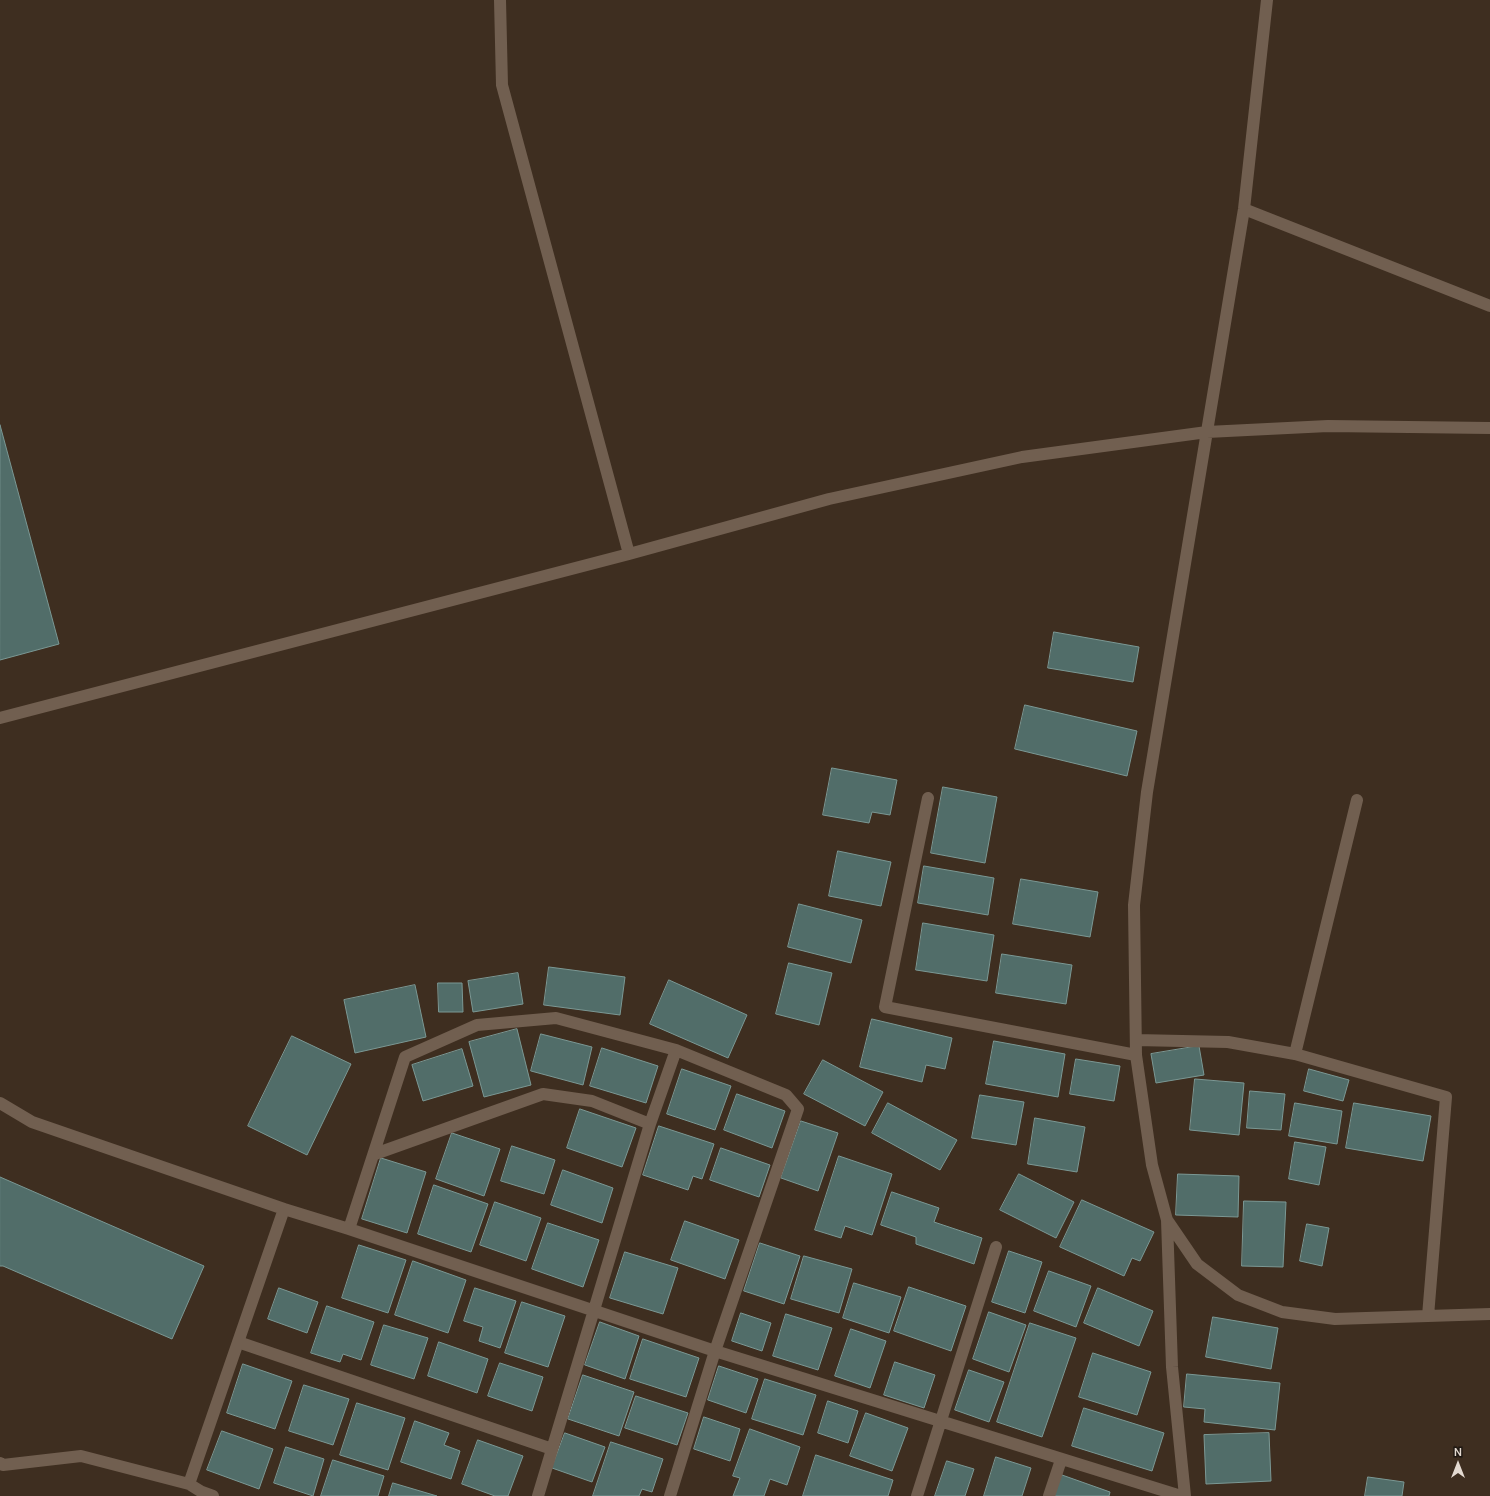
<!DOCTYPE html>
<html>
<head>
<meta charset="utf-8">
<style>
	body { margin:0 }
	#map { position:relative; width:1490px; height:1496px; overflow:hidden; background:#3e2e20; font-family:Manrope,sans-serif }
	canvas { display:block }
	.north { position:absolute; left:1438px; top:1444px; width:40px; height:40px; -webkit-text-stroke:3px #1f1812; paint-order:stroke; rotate:0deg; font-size:11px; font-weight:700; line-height:16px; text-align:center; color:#e4dad1 }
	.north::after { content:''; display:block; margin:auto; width:14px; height:18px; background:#e4dad1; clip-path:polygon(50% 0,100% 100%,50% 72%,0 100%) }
</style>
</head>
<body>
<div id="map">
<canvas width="1490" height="1496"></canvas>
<div class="north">N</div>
</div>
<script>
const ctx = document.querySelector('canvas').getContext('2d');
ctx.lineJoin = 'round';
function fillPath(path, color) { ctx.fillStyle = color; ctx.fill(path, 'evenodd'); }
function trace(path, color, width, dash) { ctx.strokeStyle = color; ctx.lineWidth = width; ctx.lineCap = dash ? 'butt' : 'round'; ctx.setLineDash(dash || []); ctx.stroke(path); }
const building = new Path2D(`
	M0 425 59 644 0 660Z
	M1054 632 1139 647 1133 682 1048 668Z
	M1025 705 1137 731 1127 776 1015 749Z
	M832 768 897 780 890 815 872 812 869 823 823 815Z
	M943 787 997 797 985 863 931 853Z
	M838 851 891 862 881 906 829 896Z
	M924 866 994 878 988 915 918 903Z
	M1021 879 1098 892 1090 937 1013 924Z
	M799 904 862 920 851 963 788 947Z
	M923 923 994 935 987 981 916 970Z
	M1002 954 1072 965 1066 1004 996 993Z
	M789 963 832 973 819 1025 776 1014Z
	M549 967 625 977 620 1015 544 1005Z
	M518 973 523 1004 473 1012 468 981Z
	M669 980 747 1015 728 1058 650 1024Z
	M438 983H462L463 1012H439Z
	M415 985 426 1037 355 1053 344 1000Z
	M872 1019 952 1038 945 1069 926 1065 922 1082 860 1067Z
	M517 1029 531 1085 484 1097 469 1042Z
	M541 1034 592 1047 583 1085 531 1071Z
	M292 1036 351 1064 307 1155 248 1126Z
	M994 1041 1065 1054 1058 1097 986 1084Z
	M1199 1046 1204 1075 1156 1083 1151 1054Z
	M602 1048 658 1066 646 1103 590 1086Z
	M462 1049 473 1086 423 1101 412 1065Z
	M1076 1059 1120 1066 1114 1101 1070 1094Z
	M823 1060 883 1092 865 1126 804 1094Z
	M682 1069 731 1086 715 1130 667 1114Z
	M1309 1069 1349 1080 1343 1101 1304 1091Z
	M1195 1079 1244 1083 1239 1135 1190 1130Z
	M1250 1091 1285 1094 1281 1130 1247 1128Z
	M737 1094 785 1111 772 1148 724 1130Z
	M980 1095 1024 1102 1016 1145 972 1138Z
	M888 1103 957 1140 940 1170 872 1133Z
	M1295 1103 1342 1111 1337 1144 1289 1136Z
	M1354 1103 1431 1116 1423 1161 1346 1148Z
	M580 1109 636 1128 622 1167 567 1148Z
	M1035 1118 1085 1127 1077 1172 1028 1164Z
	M801 1121 838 1133 818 1191 781 1178Z
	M659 1126 714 1144 702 1179 693 1176 688 1190 643 1175Z
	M452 1133 500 1149 484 1196 436 1179Z
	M1295 1142 1326 1147 1319 1185 1289 1179Z
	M512 1146 555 1160 544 1194 501 1181Z
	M721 1148 770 1165 759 1197 710 1180Z
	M839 1156 892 1174 872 1235 845 1226 841 1238 815 1230Z
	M381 1158 426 1172 407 1233 362 1219Z
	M563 1170 613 1188 602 1223 551 1205Z
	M1019 1174 1074 1202 1056 1238 1000 1210Z
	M1178 1174 1239 1176 1238 1217 1176 1215Z
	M0 1177 204 1266 172 1339 3 1266H0Z
	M434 1185 488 1204 471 1252 418 1234Z
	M892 1192 939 1208 934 1222 982 1238 974 1264 916 1244V1237L881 1225Z
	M1082 1200 1154 1232 1140 1261 1132 1258 1124 1276 1060 1247Z
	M1244 1201 1286 1202 1283 1267 1242 1266Z
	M495 1202 541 1218 526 1261 480 1245Z
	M685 1221 739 1240 725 1279 671 1260Z
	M548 1223 599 1240 583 1287 532 1269Z
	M1307 1224 1329 1228 1322 1266 1300 1261Z
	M760 1243 800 1256 784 1304 744 1291Z
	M359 1245 406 1260 388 1313 342 1298Z
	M1009 1251 1042 1262 1025 1313 992 1302Z
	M625 1252 678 1268 663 1314 610 1298Z
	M804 1256 852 1269 839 1313 791 1299Z
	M413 1261 466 1280 448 1333 395 1315Z
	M1049 1271 1091 1286 1076 1327 1034 1311Z
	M854 1283 901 1297 889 1333 843 1318Z
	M909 1287 966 1306 951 1351 894 1331Z
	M279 1288 318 1302 307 1333 268 1319Z
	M475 1288 516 1301 500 1348 479 1341 483 1327 464 1321Z
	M1098 1288 1153 1311 1139 1346 1084 1323Z
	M522 1302 565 1316 548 1367 505 1353Z
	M327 1306 374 1322 361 1360 343 1354 340 1362 311 1353Z
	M989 1312 1026 1325 1009 1372 973 1359Z
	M741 1313 771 1323 762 1351 732 1341Z
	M786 1314 832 1328 818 1370 773 1356Z
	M1213 1317 1278 1328 1271 1369 1206 1357Z
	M600 1322 639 1336 625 1379 585 1365Z
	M1030 1323 1076 1338 1042 1437 997 1422Z
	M384 1325 428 1338 414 1379 371 1365Z
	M851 1329 886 1341 870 1388 835 1376Z
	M643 1339 699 1358 686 1397 630 1379Z
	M439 1342 488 1359 477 1393 428 1376Z
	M1093 1353 1151 1372 1137 1415 1079 1397Z
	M895 1362 935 1375 924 1408 884 1395Z
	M500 1363 543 1377 532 1411 488 1396Z
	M243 1364 292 1381 275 1429 227 1413Z
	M719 1366 758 1379 746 1413 708 1400Z
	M969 1370 1004 1382 989 1422 955 1410Z
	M1187 1374 1280 1383 1275 1430 1204 1422 1205 1409 1184 1407Z
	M583 1375 634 1392 619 1436 568 1419Z
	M765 1379 816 1395 803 1435 752 1419Z
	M304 1385 349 1399 333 1445 289 1431Z
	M636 1396 688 1413 677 1445 625 1428Z
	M828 1401 858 1411 848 1443 818 1433Z
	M357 1403 405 1418 388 1470 340 1455Z
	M1084 1408 1164 1433 1152 1471 1072 1446Z
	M866 1413 908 1428 892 1471 850 1456Z
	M704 1417 740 1429 730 1461 694 1449Z
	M415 1421 449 1433 444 1445 460 1451 451 1479 401 1462Z
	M750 1429 800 1447 787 1485 770 1479 764 1496H733L740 1478 733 1476Z
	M222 1431 273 1449 259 1489 207 1470Z
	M565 1433 605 1447 592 1482 552 1468Z
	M1269 1433 1271 1481 1206 1484 1204 1435Z
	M478 1440 523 1456 508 1496H495L462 1484Z
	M611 1442 663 1459 652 1492 642 1489 639 1496H593Z
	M286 1447 324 1459 313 1496 274 1483Z
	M816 1455 893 1480 888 1496H803Z
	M996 1457 1031 1468 1022 1496H984Z
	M333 1460 384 1476 378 1496H321Z
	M947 1461 974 1469 965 1496H935Z
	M1062 1475 1110 1492 1109 1496H1054Z
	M1368 1477 1404 1482 1402 1496H1365Z
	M393 1483 437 1496H389Z`);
fillPath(building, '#516d69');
trace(building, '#7b9894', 1);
trace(new Path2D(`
	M500 0 502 85 629 554
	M1267 0 1244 209 1147 792 1134 905 1136 1055 1152 1165 1167 1220 1197 1264 1238 1295 1282 1312 1335 1319 1490 1314
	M1244 209 1490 306
	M0 718 629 554 829 499 1022 457 1207 432 1328 426 1490 428
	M928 798 885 1007 1136 1055
	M1136 1040 1228 1042 1295 1054 1446 1097 1428 1316
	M1295 1054 1357 800
	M0 1103 32 1122 284 1209 349 1229 715 1351 1181 1496
	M375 1154 543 1094 592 1101 650 1124
	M1167 1220 1172 1367 1185 1496
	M349 1229 405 1057 477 1025 556 1018 676 1050 786 1095 798 1109 715 1351 670 1496
	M238 1342 552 1449
	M0 1463 3 1465 81 1456 189 1484 202 1492 213 1496
	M189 1484 284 1209
	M538 1496 650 1124 676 1050
	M917 1496 996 1247
	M1049 1496 1061 1460`), '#715f50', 12);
</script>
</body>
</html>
